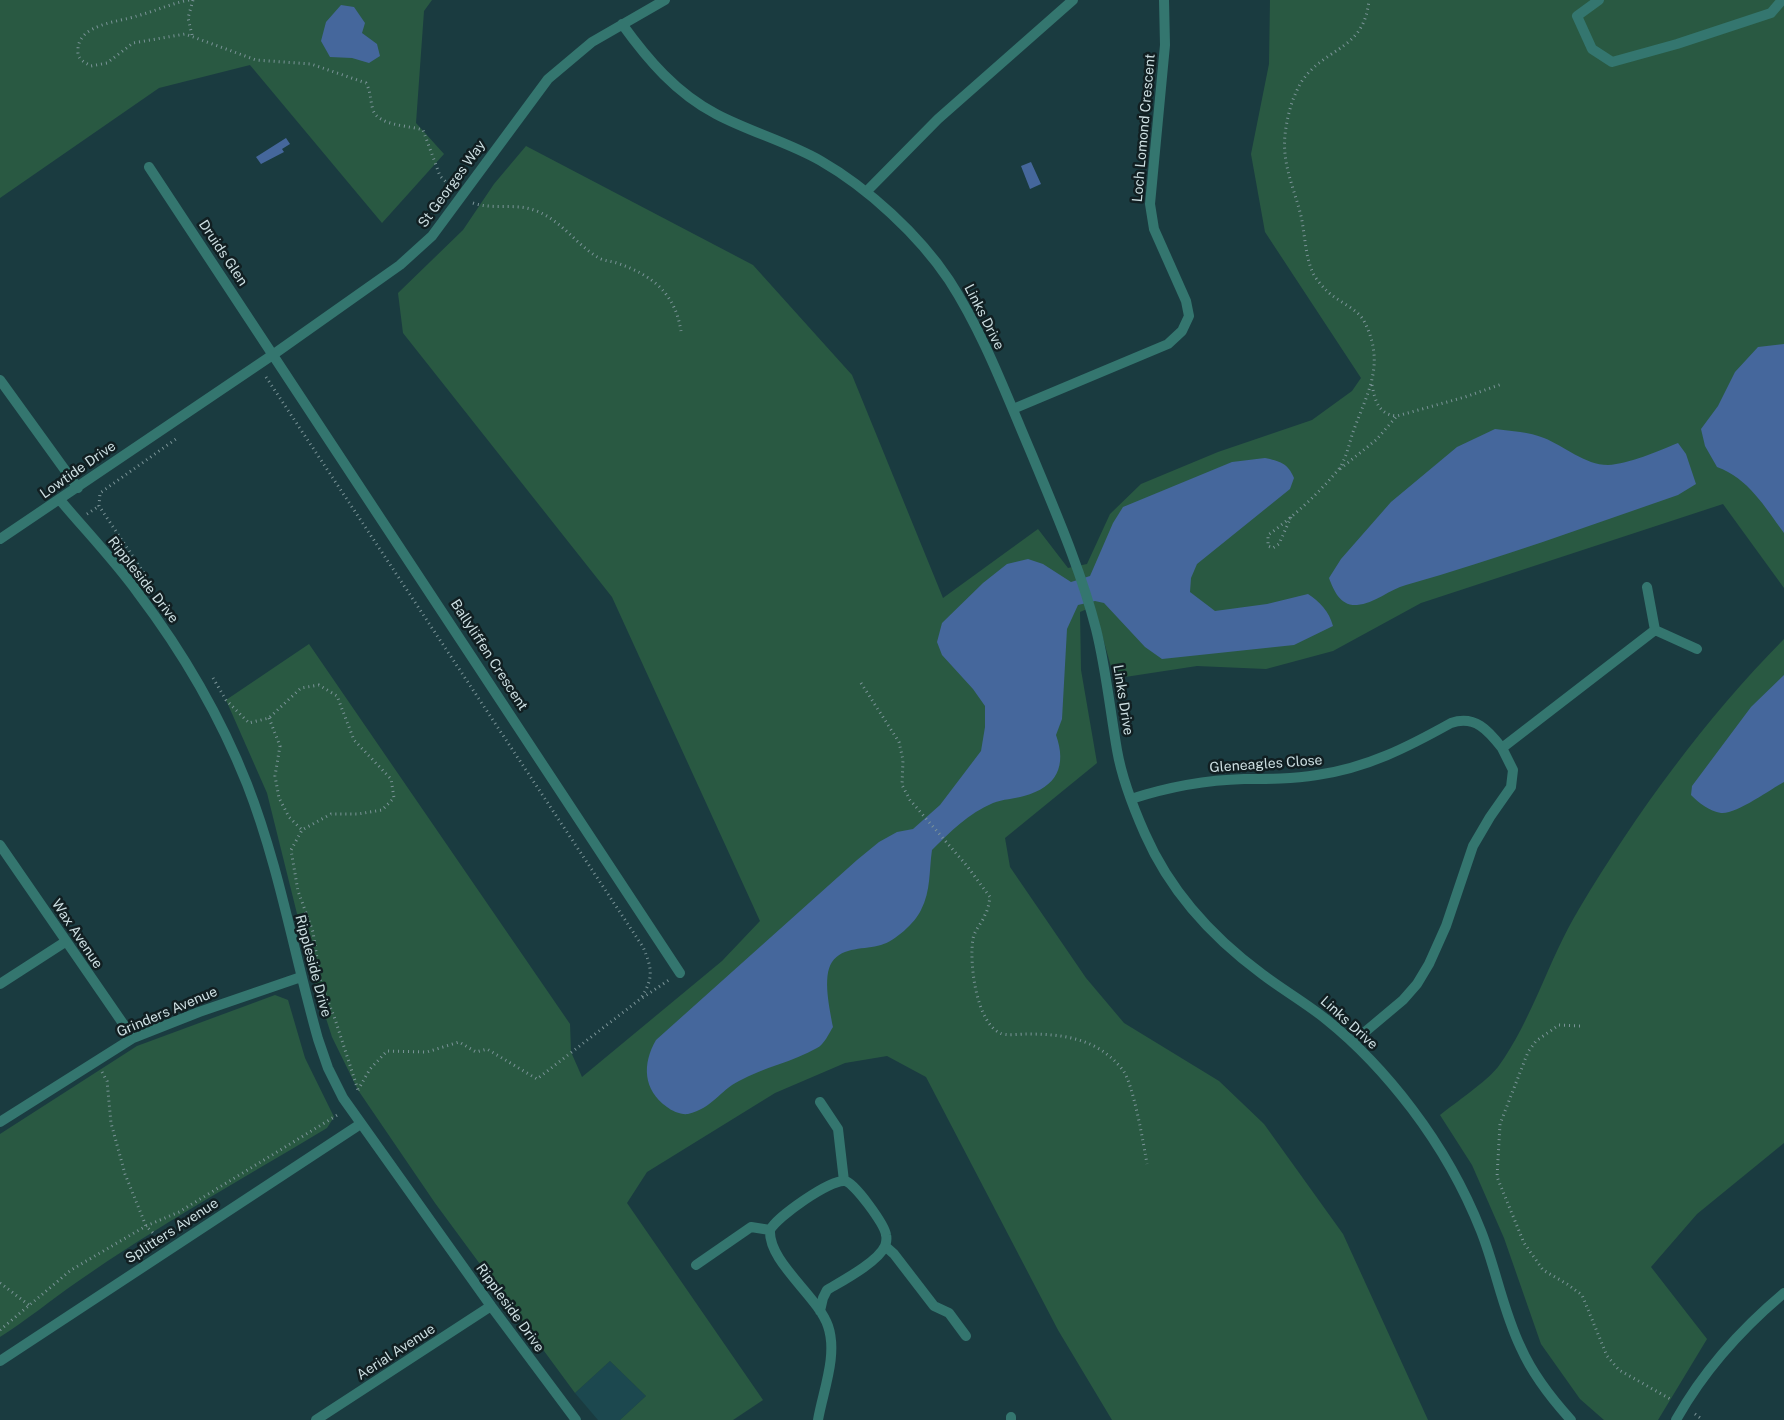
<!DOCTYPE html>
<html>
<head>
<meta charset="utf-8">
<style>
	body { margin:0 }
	canvas { display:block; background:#1a3b40 }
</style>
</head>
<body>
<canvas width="1784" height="1420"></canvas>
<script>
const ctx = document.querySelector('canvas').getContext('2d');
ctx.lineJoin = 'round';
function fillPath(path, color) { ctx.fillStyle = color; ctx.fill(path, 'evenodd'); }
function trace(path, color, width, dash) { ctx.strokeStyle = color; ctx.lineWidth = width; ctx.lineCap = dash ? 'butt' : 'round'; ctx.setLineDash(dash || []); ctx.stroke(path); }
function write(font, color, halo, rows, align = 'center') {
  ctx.font = font + ' "Public Sans",sans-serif'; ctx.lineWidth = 5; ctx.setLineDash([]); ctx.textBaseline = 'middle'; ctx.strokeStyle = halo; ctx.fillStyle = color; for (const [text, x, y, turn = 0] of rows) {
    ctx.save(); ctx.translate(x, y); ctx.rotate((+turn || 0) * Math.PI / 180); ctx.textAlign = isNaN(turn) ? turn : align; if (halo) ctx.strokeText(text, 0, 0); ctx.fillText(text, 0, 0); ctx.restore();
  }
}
fillPath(new Path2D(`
	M610 1361 646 1396 620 1420H598L575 1393Z`), '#1c484f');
fillPath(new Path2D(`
	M0 0H432L424 11 416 123 444 154 382 223 250 65 159 88 0 198Z
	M1270 0H1784V588L1723 504 1421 603 1333 651 1266 669 1197 666 1125 677 1120 699 1094 606 1080 612 1081 670 1097 763 1005 838 1010 867 1086 978 1124 1023 1219 1081 1264 1124 1343 1234 1428 1420H1112L1058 1330 926 1077 887 1056 845 1063 775 1093 647 1172 627 1203 763 1400 733 1420H620L646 1396 610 1361 575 1393 435 1203 358 1090 332 1037 313 978 267 793 226 700 309 644 570 1024 571 1052 582 1077 722 961 760 921 612 597 403 333 398 293 463 230 494 184 526 146 753 265 852 375 943 598 1038 529 1068 568 1087 564 1110 514 1141 484 1218 452 1312 420 1352 391 1361 378 1265 232 1251 154 1269 64Z
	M1784 639V1143L1697 1214 1651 1267 1707 1339 1658 1420H1604L1580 1399 1541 1344 1504 1238 1472 1165 1440 1115C1456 1102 1486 1082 1498 1067 1533 1019 1548 960 1579 909 1637 812 1705 719 1784 639Z
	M275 995 288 1000 305 1058 334 1117 327 1128C244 1178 157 1226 77 1282 51 1300 27 1320 0 1337V1134L137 1046Z`), '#295942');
fillPath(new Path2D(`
	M341 5 354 7 365 23 362 33 377 44 380 56 369 63 352 58 330 57 321 41 326 22Z
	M286 138 290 144 282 149 284 152 261 164 256 157Z
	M1031 162 1041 184 1030 189 1021 166Z
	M1784 344V533C1765 507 1748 478 1717 467L1705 446 1701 429 1718 406 1735 372 1758 347Z
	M1495 429C1512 431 1529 432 1544 438 1564 446 1585 465 1608 465 1629 464 1658 451 1678 443L1686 454 1696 484 1678 495C1588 526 1498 559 1406 585 1390 589 1374 604 1357 605 1340 606 1334 591 1329 578L1341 559 1391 502 1457 447Z
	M1265 458C1279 461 1288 463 1294 478L1290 489 1197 564 1191 578 1190 592 1215 611 1267 604 1308 594C1320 602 1329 611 1333 626L1294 645 1162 659 1145 647 1104 603 1095 601 1078 605 1067 629 1062 719 1056 735C1067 766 1057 787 1024 796 1014 799 1003 799 993 803 969 813 950 832 932 850 929 870 931 891 921 910 915 923 895 941 881 945 865 950 843 946 832 962 822 977 830 1010 833 1027 829 1033 824 1045 817 1048 793 1062 764 1067 739 1081 719 1091 713 1108 688 1114 681 1115 672 1111 667 1107 643 1090 642 1064 656 1040L857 860 879 842 897 832 913 829 940 805 981 751 985 727V706L973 689 942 655 937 642 942 623 983 583 1007 564 1028 559 1043 564 1071 582 1090 576 1113 523 1123 507 1232 462Z
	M1784 675V782C1771 789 1735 815 1721 813 1709 811 1699 803 1691 795L1692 786 1751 707Z`), '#45679c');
trace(new Path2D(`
	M189 0C170 4 155 11 137 16 119 22 78 24 78 50 77 59 84 62 91 66L107 63 133 43 185 34 256 60 311 64 366 83C371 92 370 100 373 110 379 126 407 125 423 130L440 176 452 188
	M192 35 188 18 193 0
	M473 203C493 210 514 203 534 210 562 220 575 244 599 258 604 261 611 261 617 263 652 275 675 293 681 331
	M266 377 643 947C652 968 654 978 641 998
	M1372 385C1375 401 1379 415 1397 416L1465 397 1502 384
	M1340 469 1376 440 1397 416
	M87 514 99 506
	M1291 517 1279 544 1273 548 1268 546V535C1293 517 1318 494 1338 470 1346 460 1349 444 1353 432 1368 391 1386 364 1364 321 1357 308 1336 301 1326 290 1321 285 1315 278 1312 271 1305 254 1305 234 1301 216 1294 188 1282 164 1285 135 1287 117 1292 97 1302 81 1326 46 1364 51 1369 0
	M152 585 99 506 100 493 176 439
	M213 678 226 700 249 723 269 718 301 688 319 685 337 696 354 740 391 779 394 798 382 810 358 814H331L302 830 291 850 298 891 313 932 321 984 335 1019 358 1090
	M861 683 899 742 903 760 902 785 910 800 967 866 990 897C989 903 988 910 985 915 982 923 974 931 973 939 969 962 976 1022 1000 1033 1006 1036 1019 1034 1026 1034 1063 1034 1097 1038 1122 1069 1133 1081 1144 1146 1147 1164
	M269 718 280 746 275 776 279 798 289 817 302 830
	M1580 1026 1559 1025 1536 1041 1528 1052 1500 1124 1497 1177 1524 1243 1543 1270 1567 1284 1582 1295 1607 1356 1619 1370 1672 1400
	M102 1072 107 1081 111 1123 125 1174 146 1226 160 1240
	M358 1090 370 1069 387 1051 427 1052 459 1042 476 1052 487 1049 537 1079 639 1000 669 980
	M0 1283 29 1305
	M0 1330 71 1270 146 1226 179 1212 339 1114
	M1695 1414 1703 1420`), '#7b9498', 3, [1, 4]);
trace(new Path2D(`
	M1599 0 1577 16 1592 49 1612 62 1677 44 1771 13 1782 0
	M820 1102 838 1129 844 1181
	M885 1246 894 1254 934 1306 949 1313 966 1336
	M696 1265 751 1227 770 1230
	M818 1420C823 1391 838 1355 828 1326 818 1296 768 1262 770 1230 777 1217 830 1179 845 1181 854 1182 885 1225 886 1235 887 1238 886 1244 885 1246 878 1262 842 1281 827 1290L823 1298 820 1311
	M1011 1420V1417`), '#34766f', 10);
trace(new Path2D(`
	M622 24C648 60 676 93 716 114 750 132 788 142 821 161 868 188 919 235 949 280 984 334 1007 397 1032 455 1055 511 1081 570 1096 629 1106 669 1110 710 1117 750 1122 779 1133 807 1145 834 1170 891 1212 937 1262 974 1283 990 1306 1003 1327 1020 1358 1045 1387 1076 1412 1109 1440 1146 1464 1188 1481 1231 1496 1269 1503 1311 1521 1348 1533 1375 1551 1398 1571 1420
	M149 167 680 973
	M866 192 938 119 1073 0
	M0 380 78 488
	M1013 409 1168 344 1182 331 1189 316 1186 301 1154 229 1150 204 1165 45 1164 0
	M60 500C86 531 114 560 138 593 182 651 220 716 247 784 279 866 294 954 318 1039L328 1068 343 1098 491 1306 576 1420
	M0 539 274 354 400 265 432 236 548 79 592 42 665 0
	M1647 587 1655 630 1697 649
	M1131 799C1168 787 1206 780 1244 779 1269 779 1292 779 1317 775 1367 768 1408 747 1451 723 1475 715 1488 730 1502 748L1655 630
	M0 845 133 1038
	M0 984 65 942
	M1353 1042 1403 1000 1417 984 1429 964 1446 926 1473 846 1490 817 1511 787 1513 770 1502 748
	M0 1122 133 1038 199 1012 301 977
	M0 1361 359 1125
	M316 1420 491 1306
	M1676 1420C1704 1370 1740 1330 1784 1293`), '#34766f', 10);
write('14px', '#ccdee1', '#111f22', [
	["Loch Lomond Crescent",1144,128,-85],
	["St Georges Way",452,184,-54],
	["Druids Glen",223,253,56],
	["Links Drive",984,317,63],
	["Lowtide Drive",78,470,-35],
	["Rippleside Drive",143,580,52],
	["Ballyliffen Crescent",489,655,57],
	["Links Drive",1123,700,81],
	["Gleneagles Close",1266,764,-4],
	["Wax Avenue",77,934,56],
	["Rippleside Drive",313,966,75],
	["Grinders Avenue",167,1012,-23],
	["Links Drive",1349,1023,42],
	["Splitters Avenue",172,1231,-33],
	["Rippleside Drive",510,1308,54],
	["Aerial Avenue",396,1352,-33]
]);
</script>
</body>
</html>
